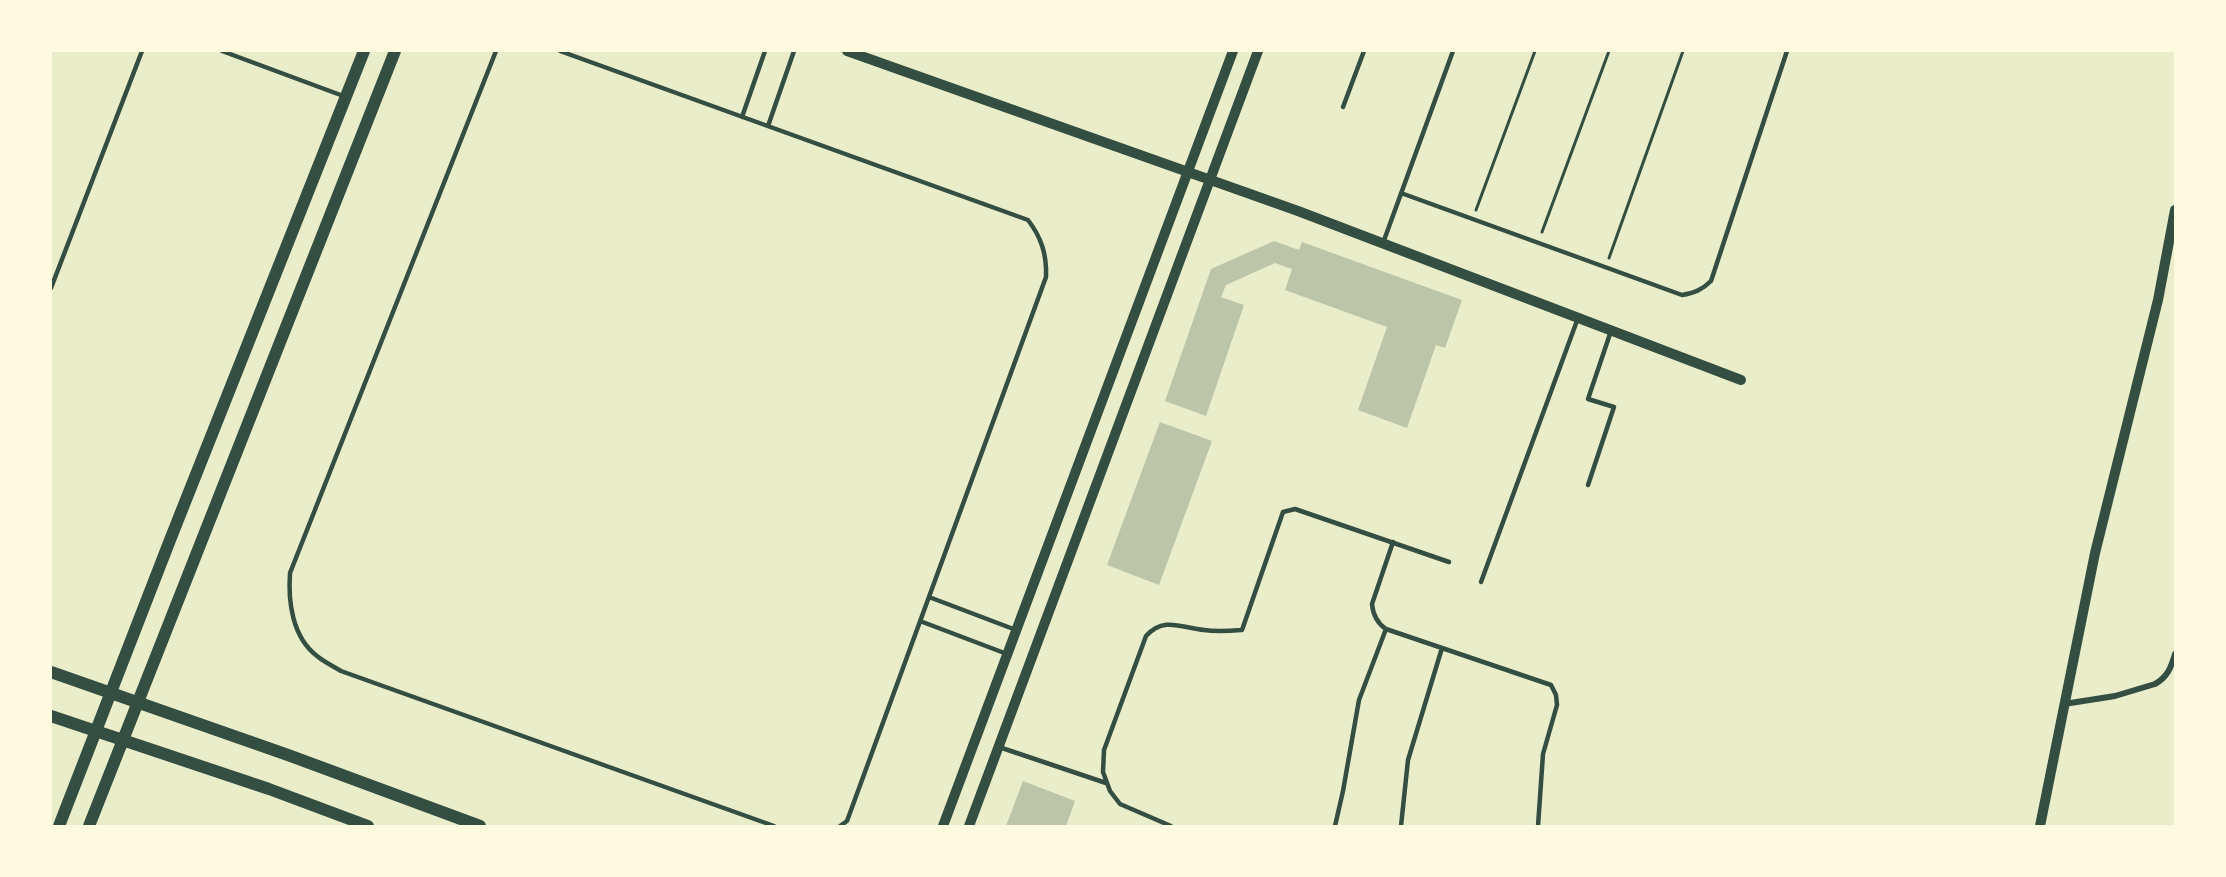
<!DOCTYPE html>
<html>
<head>
<meta charset="utf-8">
<style>
	body { margin:0 }
	#map { position:relative; width:2226px; height:877px; overflow:hidden; background:#e9edc9; font-family:Inter,sans-serif }
	canvas { display:block }
	.frame { position:absolute; inset:0; border:52px solid #fefae0; pointer-events:none }
</style>
</head>
<body>
<div id="map">
<canvas width="2226" height="877"></canvas>
<div class="frame"></div>
</div>
<script>
const ctx = document.querySelector('canvas').getContext('2d');
ctx.lineJoin = 'round';
function fillPath(path, color) { ctx.fillStyle = color; ctx.fill(path, 'evenodd'); }
function trace(path, color, width, dash) { ctx.strokeStyle = color; ctx.lineWidth = width; ctx.lineCap = dash ? 'butt' : 'round'; ctx.setLineDash(dash || []); ctx.stroke(path); }
fillPath(new Path2D(`
	M1274 241 1299 250 1302 242 1462 300 1445 348 1436 345 1407 428 1358 410 1387 327 1285 290 1292 269 1275 263 1226 285 1221 297 1244 305 1206 416 1165 401 1211 269Z
	M1160 422 1212 441 1159 585 1107 565Z
	M1023 781 1075 801 1066 826H1006Z`), '#bcc5a7');
trace(new Path2D(`
	M1476 210 1535 51
	M1542 232 1609 51
	M1609 258 1683 51`), '#344e41', 3);
trace(new Path2D(`
	M222 51 346 97
	M496 51 290 573C288 601 292 637 317 656 324 662 333 666 341 671L774 826
	M560 51 1028 220C1041 237 1047 254 1046 277L847 821 840 826
	M1343 107 1364 51
	M742 117 765 51
	M768 126 794 51
	M1401 193 1682 295C1694 293 1702 290 1711 281L1787 51
	M1383 243 1453 51
	M51 288 142 51
	M1588 485 1614 407 1588 399 1611 331
	M1393 542 1372 604C1373 615 1377 623 1386 629L1551 685 1556 695 1557 705 1543 754 1538 826
	M1481 582 1578 318
	M929 597 1016 630
	M920 621 1007 654
	M999 747 1106 783
	M1171 826 1120 804 1110 791 1103 772 1104 750 1146 636C1164 616 1182 628 1204 630 1217 632 1229 631 1242 630L1283 512 1295 509 1449 562
	M1335 826 1343 791 1359 700 1386 629
	M1401 826 1408 760 1442 648`), '#344e41', 4.5);
trace(new Path2D(`
	M2064 704 2115 696 2155 684C2168 677 2171 667 2175 654`), '#344e41', 6);
trace(new Path2D(`
	M847 51 1298 211 1741 380
	M943 826 1233 51
	M969 826 1258 51
	M2040 826 2095 553 2158 300 2175 210`), '#344e41', 10);
trace(new Path2D(`
	M51 672 288 755 480 826
	M51 716 269 789 368 826
	M59 826 170 540 364 51
	M89 826 395 51`), '#344e41', 12);
</script>
</body>
</html>
